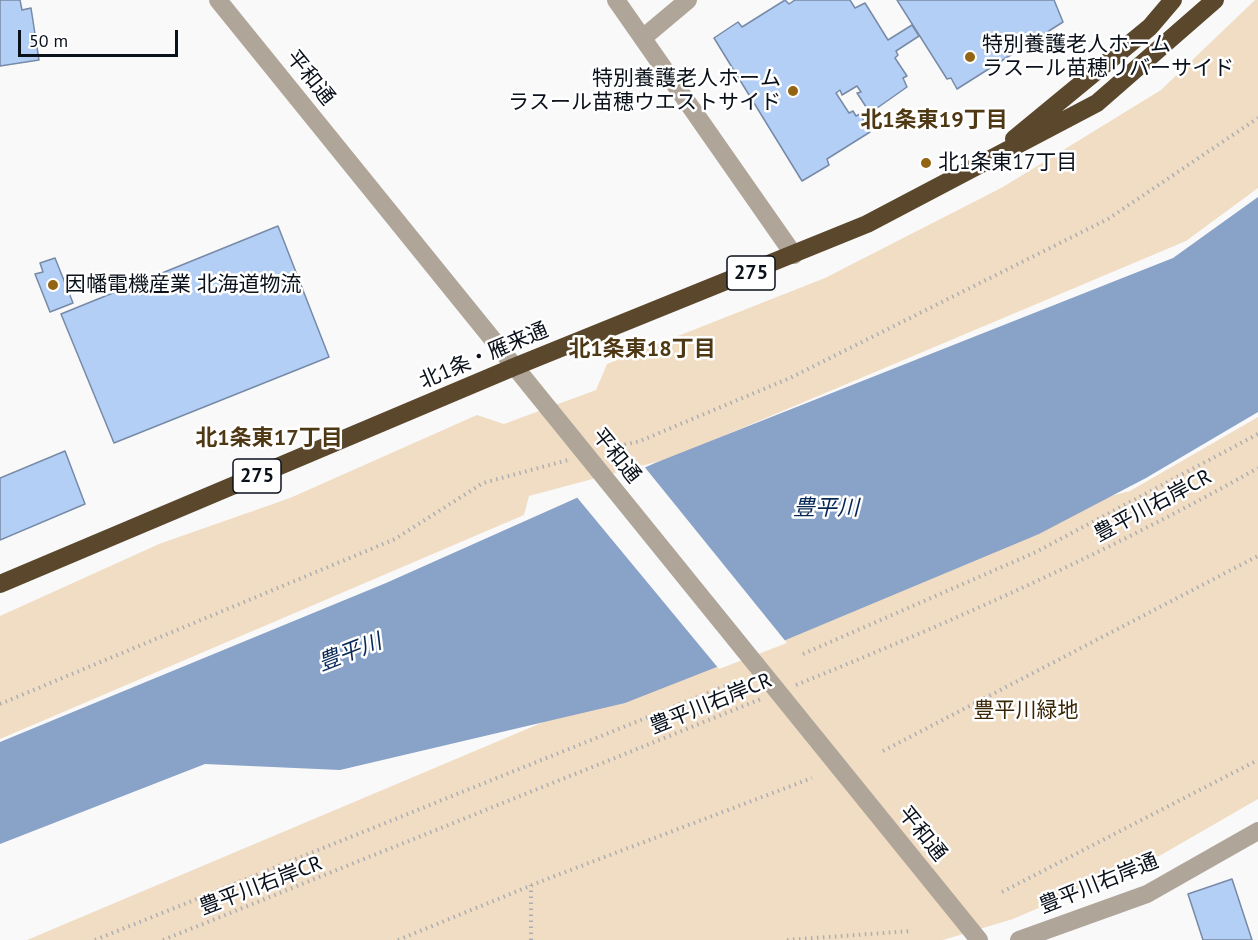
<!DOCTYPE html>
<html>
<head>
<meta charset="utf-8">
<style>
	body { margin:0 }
	#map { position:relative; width:1258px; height:940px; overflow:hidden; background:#f9f9f9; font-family:"PT Sans",sans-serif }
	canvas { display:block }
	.scale { position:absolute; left:18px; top:30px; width:160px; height:27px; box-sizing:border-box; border:3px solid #0a111b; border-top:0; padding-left:8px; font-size:18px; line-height:21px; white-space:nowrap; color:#0a111b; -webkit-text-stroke:4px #fff; paint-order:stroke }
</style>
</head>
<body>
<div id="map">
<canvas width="1258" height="940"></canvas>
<div class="scale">50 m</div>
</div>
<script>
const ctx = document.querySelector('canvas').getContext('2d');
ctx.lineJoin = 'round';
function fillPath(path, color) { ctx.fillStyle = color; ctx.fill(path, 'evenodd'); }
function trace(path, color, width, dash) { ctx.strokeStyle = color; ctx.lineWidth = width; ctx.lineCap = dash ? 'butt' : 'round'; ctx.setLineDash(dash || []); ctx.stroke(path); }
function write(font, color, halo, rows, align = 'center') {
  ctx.font = font + ' "PT Sans","Noto Sans JP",sans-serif'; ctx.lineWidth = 5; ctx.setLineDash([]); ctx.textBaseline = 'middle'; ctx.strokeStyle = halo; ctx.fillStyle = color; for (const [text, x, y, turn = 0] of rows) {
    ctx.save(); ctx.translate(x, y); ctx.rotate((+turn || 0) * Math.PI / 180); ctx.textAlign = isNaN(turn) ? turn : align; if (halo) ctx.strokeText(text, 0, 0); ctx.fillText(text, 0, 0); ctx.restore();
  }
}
fillPath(new Path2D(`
	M1255 0H1258V188L1186 241 671 458 529 496 524 515 0 739V616L159 544 290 498 477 415 504 424 596 390 607 364 825 278 1003 187 1161 90Z
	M1258 417V799L1161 855 1013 919 943 940H27L572 710 964 535 1130 491Z`), '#f0ddc4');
fillPath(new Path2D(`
	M1258 197V412L1146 478 1039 534 788 639 625 703 340 770 205 764 0 844V742L386 583 655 463 1173 258Z`), '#89a2c7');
fillPath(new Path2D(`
	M643 465 787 643 719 669 575 495Z`), '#f9f9f9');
const building = new Path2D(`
	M0 0H20L22 10 31 8 39 60 0 66Z
	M785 0 789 4 795 0H850L855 8 865 3 888 40 912 25 919 36 896 51 898 55 895 58 907 76 903 78 907 87 870 113 857 93 861 92 857 86 842 95 840 90 836 93 849 113 853 111 856 116 860 114 870 132 827 159 829 165 802 181 714 38 738 22 742 27Z
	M897 0H1054L1063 22 957 89 951 78 947 79Z
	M278 226 329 357 114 443 61 314Z
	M55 258 73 303 50 312 35 274 43 272 40 263Z
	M65 451 85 504 0 540V478Z
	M1232 879 1252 940H1203L1188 894Z`);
fillPath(building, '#b4cff5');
trace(building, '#778aa7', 1.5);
trace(new Path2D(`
	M607 449 640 441 790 378 1108 219 1258 118
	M803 654 1036 552 1258 434
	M796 685C954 621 1109 552 1258 468
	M0 704 395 539 483 483 568 460
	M883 751 1258 556
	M1002 892 1258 760
	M95 940 735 682
	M163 940 761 699
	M398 940 547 879 812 778
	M531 940V885
	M787 940 911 931`), '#acaeb2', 4, [1.5, 4.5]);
trace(new Path2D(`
	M218 0 549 409
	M616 0 794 255
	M644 37 688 0
	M1019 940 1147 894 1258 831`), '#afa598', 18);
trace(new Path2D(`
	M1014 139 1150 27 1173 0
	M0 584 514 367 867 224 1097 103 1215 0`), '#5a472c', 18);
trace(new Path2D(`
	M549 409 979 940`), '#afa598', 18);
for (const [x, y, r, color] of [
	[970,57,6,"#936413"],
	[793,91,6,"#936413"],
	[926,163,6,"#936413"],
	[53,285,6,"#936413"]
]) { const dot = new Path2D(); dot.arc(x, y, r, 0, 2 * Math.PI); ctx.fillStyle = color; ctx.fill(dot); trace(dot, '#fff', 2); }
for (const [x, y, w] of [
	[751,273,48],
	[257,476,48]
]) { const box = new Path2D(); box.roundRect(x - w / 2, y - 17, w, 34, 4.5); ctx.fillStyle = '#fff'; ctx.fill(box); trace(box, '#0a111b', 1.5); }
write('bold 20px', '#0a111b', null, [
	["275",751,273],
	["275",257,476]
]);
write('21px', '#0a111b', '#fff', [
	["特別養護老人ホーム",982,45],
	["ラスール苗穂リバーサイド",982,69],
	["特別養護老人ホーム",781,79,"right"],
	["ラスール苗穂ウエストサイド",781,103,"right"],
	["北1条東17丁目",938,163],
	["因幡電機産業 北海道物流",65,285]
], 'left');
write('21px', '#0a111b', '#fff', [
	["平和通",310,78,51],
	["北1条・雁来通",484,356,-23],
	["平和通",616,456,51],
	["豊平川右岸CR",1153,506,-28],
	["豊平川右岸CR",711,704,-22],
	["平和通",922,834,51],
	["豊平川右岸通",1099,884,-22],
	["豊平川右岸CR",261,886,-21]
]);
write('21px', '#3a2606', '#fff', [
	["豊平川緑地",1026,711]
]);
write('bold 22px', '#4f3814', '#fff', [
	["北1条東19丁目",934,121],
	["北1条東18丁目",642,350],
	["北1条東17丁目",269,439]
]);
write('italic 22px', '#072856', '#fff', [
	["豊平川",826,509],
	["豊平川",350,653,-21]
]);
</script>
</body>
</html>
